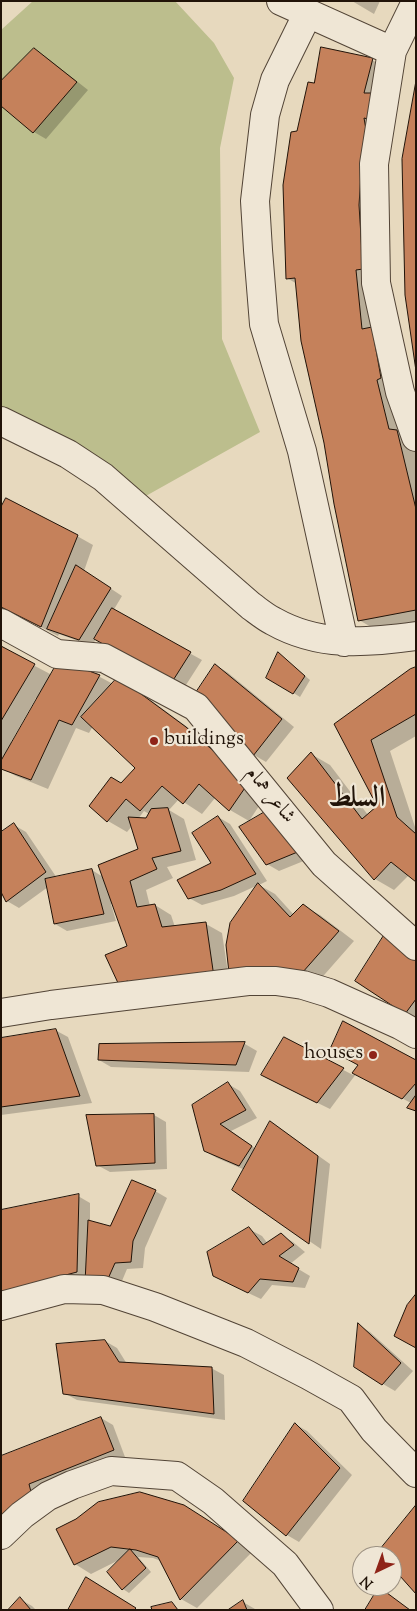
<!DOCTYPE html>
<html>
<head>
<meta charset="utf-8">
<style>
	body { margin:0 }
	#map { position:relative; width:417px; height:1611px; overflow:hidden; background:#e7d9be; font-family:"Sorts Mill Goudy",serif }
	canvas { display:block }
	.frame { position:absolute; inset:0; border:2px solid #211308; pointer-events:none }
	.north { position:absolute; left:352px; top:1546px; width:50px; height:50px; box-sizing:border-box; background:#efe6d5; border:1px solid #9d9283; border-radius:50%; rotate:222deg; font-size:14px; font-weight:700; line-height:20px; text-align:center; color:#211308 }
	.north::after { content:''; display:block; margin:auto; width:18px; height:22px; background:#8f2418; clip-path:polygon(50% 0,100% 100%,50% 72%,0 100%) }
</style>
</head>
<body>
<div id="map">
<canvas width="417" height="1611"></canvas>
<div class="frame"></div>
<div class="north">N</div>
</div>
<script>
const ctx = document.querySelector('canvas').getContext('2d');
ctx.lineJoin = 'round';
function fillPath(path, color) { ctx.fillStyle = color; ctx.fill(path, 'evenodd'); }
function trace(path, color, width, dash) { ctx.strokeStyle = color; ctx.lineWidth = width; ctx.lineCap = dash ? 'butt' : 'round'; ctx.setLineDash(dash || []); ctx.stroke(path); }
function write(font, color, halo, rows, align = 'center') {
  ctx.font = font + ' "Sorts Mill Goudy",Amiri,serif'; ctx.lineWidth = 4.5; ctx.setLineDash([]); ctx.textBaseline = 'middle'; ctx.strokeStyle = halo; ctx.fillStyle = color; for (const [text, x, y, turn = 0] of rows) {
    ctx.save(); ctx.translate(x, y); ctx.rotate((+turn || 0) * Math.PI / 180); ctx.textAlign = isNaN(turn) ? turn : align; if (halo) ctx.strokeText(text, 0, 0); ctx.fillText(text, 0, 0); ctx.restore();
  }
}
fillPath(new Path2D(`
	M33 1H175L214 43 234 78 220 148 222 339 260 432 144 497 1 410V30Z`), '#bcbe8d');
fillPath(new Path2D(`
	M352 1H380L374 14Z
	M34 50 46 57 88 90 46 139 34 132 1 104Z
	M372 60 391 71 382 128 390 340 416 442V624L378 631 359 620 297 284 287 278 298 133 315 85Z
	M1 505 77 536 93 545 84 571 122 596 113 611 202 660 184 688 96 639 92 646 59 634 58 636 1 606Z
	M1 648 52 675 60 661 100 677 113 684 137 690 205 740 267 794 249 821 230 810 215 798 202 814 179 799 169 810 184 819 196 860 167 867 173 878 146 890 150 906 155 905 171 915 175 927 206 924 222 933 230 986 131 989 119 982 129 947 113 904H111L116 921 67 931 55 924 48 887 19 908 7 901 14 825 26 832 57 878 92 870 103 877 140 850 132 826 127 832 108 821 90 806 122 785 137 768 93 726 89 733 76 728 48 789 16 776 1 768ZM36 698 38 699 13 743 11 742ZM144 811 149 814 146 819H138Z
	M279 654 310 680 300 697 268 677Z
	M215 665 227 672 294 727 266 762 254 755Z
	M416 669V736L390 751 416 830V880L409 875 394 890 375 879 289 778 311 754 330 765 368 815 378 806 336 724Z
	M218 817 230 824 267 881 259 885 275 894 294 915 303 906 320 915 354 941 318 982H247L258 885 234 896 202 905 189 898 212 864Z
	M241 827 311 858 279 871 267 864Z
	M416 949V1018L406 1013Z
	M55 1030 68 1037 92 1103 1 1115V1039Z
	M284 1039 353 1075 360 1065 416 1062V1112L409 1108 411 1103 356 1074 330 1109 275 1082Z
	M245 1044 257 1051 249 1072 111 1067 99 1060 100 1045Z
	M228 1084 240 1091 257 1118 231 1131 256 1149 282 1130 330 1164 321 1249 234 1190 245 1170 217 1158 205 1151Z
	M154 1115 166 1122 167 1169 110 1172 97 1165 87 1116Z
	M155 1191 167 1198 145 1248 143 1268 127 1269 119 1288 1 1302 78 1196 90 1203V1222L111 1228Z
	M249 1229 262 1236 268 1244 281 1235 293 1242 305 1252 290 1264 310 1276 305 1288 272 1285 261 1299 227 1283Z
	M359 1325 370 1332 413 1371 395 1391 383 1384Z
	M105 1341 117 1348 127 1364 211 1368 224 1375 225 1420 77 1400 64 1393Z
	M101 1418 113 1425 125 1457 41 1491 1 1535V1457Z
	M295 1424 307 1431 352 1475 299 1542 287 1535Z
	M184 1506 254 1550 197 1608 181 1599 161 1561 153 1558 138 1557 151 1572 129 1593 123 1589 119 1560 91 1574 75 1564Z
	M20 1599 32 1606 36 1610H9Z
	M243 1602 255 1609V1610H230Z`), '#0003');
const building = new Path2D(`
	M321 47 373 58 364 93H372L371 120 364 118 368 141 363 144 359 205 363 269 356 270 362 329 372 327 381 378 377 380 389 429 397 430 416 509V610L358 621 334 504 324 443 301 341 295 278 286 279 283 185 291 132 297 131 308 82 314 83Z
	M34 48 77 82 33 133 1 106V81Z
	M416 81V371L405 295 402 159Z
	M6 498 78 535 41 627 1 607V507Z
	M76 565 111 588 79 640 47 629Z
	M112 608 191 652 172 682 94 639Z
	M1 646 35 664 1 721Z
	M278 652 305 676 293 694 266 678Z
	M59 660 100 675 72 725 59 720 31 780 1 769V761Z
	M215 664 282 719 253 756 197 691Z
	M416 667V714L371 740 397 817 416 834V882L391 862 374 880 287 778 311 752 362 819 377 806 334 724 410 669Z
	M118 677 186 727 249 782 229 811 199 784 183 804 162 786 140 811 126 799 107 822 89 806 111 777 121 783 135 768 81 717Z
	M168 808 181 851 152 858 157 869 130 881 137 907 155 904 162 927 206 922 214 977 130 992 128 981 118 983 105 955 127 946 98 865 138 849 128 817 146 818 151 809Z
	M270 809 300 851 266 865 239 827Z
	M218 816 256 874 221 890 188 899 177 880 211 863 192 833Z
	M14 823 46 872 6 902 1 892V832Z
	M92 869 104 914 54 924 45 879Z
	M258 883 290 917 303 904 339 931 302 973H229L226 945 230 923Z
	M388 929 416 951V999L405 1014 355 981Z
	M343 1021 416 1060V1083L402 1099 352 1073 358 1065 330 1050Z
	M56 1029 80 1096 1 1107V1038Z
	M284 1037 344 1068 317 1103 261 1075Z
	M245 1042 236 1065 98 1060 99 1044Z
	M228 1082 246 1110 220 1124 252 1146 239 1166 204 1151 192 1105Z
	M416 1095V1111L407 1108Z
	M154 1114 155 1163 96 1166 86 1115Z
	M270 1121 318 1156 309 1244 232 1190Z
	M132 1180 156 1190 133 1241 131 1262 115 1263 107 1281 85 1283 88 1220 110 1226Z
	M79 1194 77 1272 1 1292V1210Z
	M249 1227 263 1245 281 1233 294 1245 279 1256 299 1268 293 1282 260 1279 248 1293 213 1276 207 1252Z
	M416 1294V1348L394 1336 407 1305Z
	M358 1323 401 1363 382 1385 354 1367Z
	M105 1340 119 1362 212 1367 214 1414 63 1394 56 1344Z
	M101 1417 114 1450 29 1484 31 1492 1 1518V1456Z
	M295 1423 340 1468 286 1536 243 1501Z
	M140 1492 184 1505 239 1540 180 1600 158 1557 136 1550 111 1547 74 1565 56 1529 76 1519 98 1502Z
	M416 1505V1594L392 1567V1556H382L378 1552Z
	M130 1549 146 1568 122 1590 107 1572Z
	M86 1577 136 1608 134 1610H68Z
	M379 1587 410 1610H365Z
	M20 1597 31 1610H8Z
	M243 1600 247 1610H228Z
	M172 1602 178 1610H152L151 1607Z`);
fillPath(building, '#c5815b');
trace(building, '#211308', 1);
const street = new Path2D(`
	M281 1 392 51
	M416 2 392 51 374 164 376 283 400 392 416 437
	M308 13 275 80 265 115 255 201 258 250 264 324 302 451 344 642
	M1 421 68 454 103 477 251 606C258 611 265 617 273 621 319 647 365 643 416 636
	M1 623 57 654 104 658 196 707 324 864 416 946
	M1 1013 51 1005 248 981H276L303 985 329 993 400 1025 416 1034
	M1 1306 64 1289 103 1290 155 1307 246 1343 308 1375 351 1399 374 1430 416 1473
	M1 1535 22 1515 48 1496 72 1485 111 1471 177 1476 213 1501 285 1564 319 1610`);
trace(street, '#524436', 30);
trace(street, '#efe6d5', 28);
for (const [x, y, r, color] of [
	[154,741,5,"#8f2418"],
	[373,1055,5,"#8f2418"]
]) { const dot = new Path2D(); dot.arc(x, y, r, 0, 2 * Math.PI); ctx.fillStyle = color; ctx.fill(dot); trace(dot, '#efe6d5', 2); }
write('20px', '#211308', '#efe6d5', [
	["buildings",164,741],
	["houses",363,1055,"right"]
], 'left');
write('20px', '#211308', '#efe6d5', [
	["شاعر همام",269,796,51]
]);
write('bold 30px', '#211308', '#efe6d5', [
	["السلط",357,801]
]);
</script>
</body>
</html>
